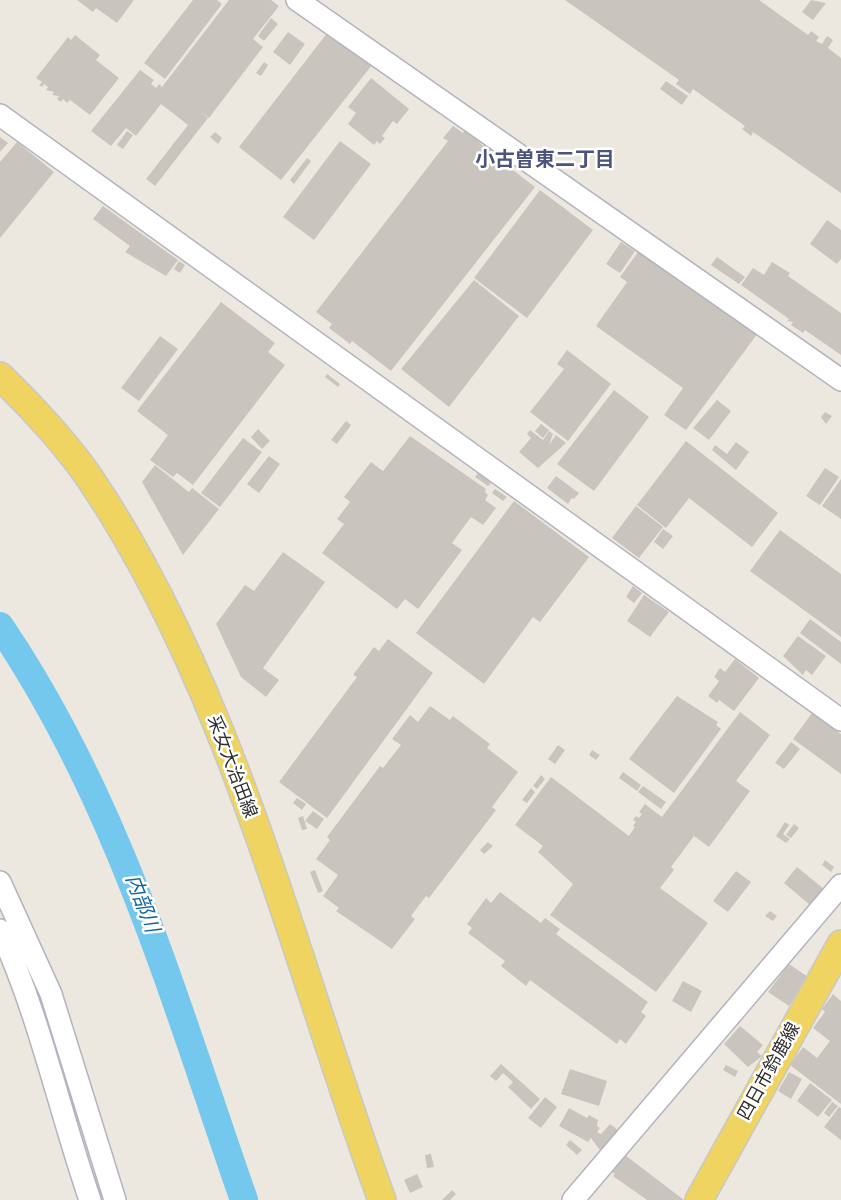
<!DOCTYPE html>
<html>
<head>
<meta charset="utf-8">
<style>
	body { margin:0 }
	canvas { display:block; background:#ede8df }
</style>
</head>
<body>
<canvas width="841" height="1200"></canvas>
<script>
const ctx = document.querySelector('canvas').getContext('2d');
ctx.lineJoin = 'round';
function trace(path, color, width, dash) { ctx.strokeStyle = color; ctx.lineWidth = width; ctx.lineCap = dash ? 'butt' : 'round'; ctx.setLineDash(dash || []); ctx.stroke(path); }
function fillPath(path, color) { ctx.fillStyle = color; ctx.fill(path, 'evenodd'); }
function write(font, color, halo, rows, align = 'center') {
  ctx.font = font + ' Jost,"Noto Sans JP",sans-serif'; ctx.lineWidth = 5; ctx.setLineDash([]); ctx.textBaseline = 'middle'; ctx.strokeStyle = halo; ctx.fillStyle = color; for (const [text, x, y, turn = 0] of rows) {
    ctx.save(); ctx.translate(x, y); ctx.rotate((+turn || 0) * Math.PI / 180); ctx.textAlign = isNaN(turn) ? turn : align; if (halo) ctx.strokeText(text, 0, 0); ctx.fillText(text, 0, 0); ctx.restore();
  }
}
trace(new Path2D(`
	M0 626C119 801 175 1003 244 1200`), '#74c8ed', 28);
fillPath(new Path2D(`
	M77 0H134L117 23 96 8 93 12Z
	M193 0H217L222 4 165 79 144 63Z
	M229 0H271L279 6 253 39 263 47 209 118 199 110 208 118 155 186 146 179 188 125 161 104 136 136 126 128 111 146 91 131 140 70 154 80 151 84 156 88 159 84 162 87Z
	M565 0H759L808 35 811 31 819 37 816 41 822 44 827 36 833 40 828 48 841 58V193L753 132 751 136 742 129 745 126 693 89 690 94 676 84 679 80Z
	M811 0 826 3 813 20 802 12Z
	M271 18 278 24 264 41 258 36Z
	M288 32 305 44 290 65 273 52Z
	M328 32 372 65 281 180 239 147Z
	M75 35 100 55 96 60 119 78 90 115 70 100 67 103 63 99 61 102 57 99 59 96 52 95 54 92 46 90 48 87 44 84 42 87 39 85 42 82 36 78 68 37 71 40Z
	M264 62 268 65 261 76 256 73Z
	M371 78 409 109 397 124 393 121 382 136 385 138 380 144 377 141 374 145 348 124 356 113 348 107Z
	M666 81 688 96 682 105 660 89Z
	M453 126 463 133 466 129 483 146 486 143 500 154 497 158 535 187 391 371 352 341 350 344 329 328 332 324 316 312 448 141 443 138Z
	M127 131 133 135 123 149 117 145Z
	M215 132 222 138 218 144 210 137Z
	M0 137 8 143 0 152Z
	M340 141 371 164 314 240 283 217Z
	M17 142 54 172 0 238V162Z
	M307 158 311 161 294 184 290 180Z
	M540 190 593 230 527 318 474 278Z
	M103 206 178 260 166 276 125 252 130 246 93 219Z
	M827 220 841 230V259L837 264 810 244Z
	M621 242 635 251 620 273 606 264Z
	M638 252 645 257 646 255 758 333 686 430 664 415 683 388 596 326 627 282 620 277Z
	M717 257 745 277 739 284 711 265Z
	M179 261 185 265 180 273 174 269Z
	M772 262 790 273 788 276 841 313V355L805 330 803 333 791 325 793 322 787 321 789 319 741 285 753 268 764 275Z
	M474 280 519 316 449 407 401 369Z
	M221 302 275 343 268 352 285 365 193 485 177 473 173 477 150 460 168 435 137 411Z
	M160 336 178 349 139 401 121 388Z
	M567 350 611 384 568 441 530 412 564 369 557 364Z
	M327 374 340 384 338 387 325 377Z
	M614 390 649 417 594 491 557 464Z
	M717 400 731 411 709 440 693 428Z
	M825 412 832 416 826 424 821 417Z
	M346 421 351 425 337 444 331 440Z
	M541 424 549 430 543 438 535 431Z
	M258 429 270 441 262 449 251 437Z
	M530 430 543 440 549 431 553 434 549 445 556 435 566 443 538 468 519 452 531 438 527 434Z
	M410 436 486 489 485 492 488 495 485 500 496 508 483 525 471 517 452 543 462 550 418 609 405 599 397 609 322 553 344 524 337 519 350 502 344 497 371 462 383 471Z
	M243 438 262 452 220 507 201 493Z
	M686 441 778 513 752 547 689 498 666 528 637 505Z
	M736 442 749 452 736 470 712 450 715 445 727 454Z
	M269 456 280 464 259 493 247 484Z
	M155 465 189 492 192 488 219 509 183 555 142 482Z
	M825 468 839 477 820 505 806 496Z
	M478 473 491 483 488 486 475 477Z
	M556 476 579 493 574 499 572 498 568 504 547 488Z
	M841 479V519L822 506Z
	M495 489 507 497 503 501 492 493Z
	M514 501 589 557 540 622 533 617 484 684 416 633Z
	M636 506 663 527 639 558 612 538Z
	M663 529 673 536 663 549 654 542Z
	M780 530 841 574V637L750 571Z
	M283 552 325 582 263 668 279 680 266 697 241 677 216 624 245 585 254 591Z
	M633 586 642 593 634 603 626 597Z
	M644 595 669 612 650 637 627 621Z
	M810 619 841 642V664L800 633Z
	M798 636 826 656 812 675 806 670 803 675 783 656Z
	M388 639 433 673 327 818 279 782 357 677 353 675 374 647 379 651Z
	M735 659 759 678 734 711 719 700 717 703 708 696 719 681 714 677 720 668 725 672Z
	M677 696 718 722 716 725 721 729 674 793 629 759Z
	M430 706 450 720 453 716 490 744 487 748 518 772 492 807 496 810 429 898 426 896 411 916 415 919 392 949 336 911 339 908 323 896 338 875 316 859 330 840 327 837 380 766 383 768 401 745 392 739 410 715 418 722Z
	M740 712 770 735 736 781 750 791 709 847 694 836 671 867 674 870 660 888 708 923 656 992 550 915 573 884 538 852 543 846 515 825 551 777 629 836 635 827 633 826 636 822 633 820 636 816 639 818 642 814 639 812 645 804 662 817Z
	M812 713 841 734V774L793 739Z
	M791 742 800 749 784 769 775 763Z
	M558 745 565 750 555 764 548 759Z
	M592 750 600 755 596 760 589 755Z
	M623 772 641 785 637 791 619 778Z
	M541 775 545 779 537 789 533 786Z
	M643 786 666 802 661 809 638 792Z
	M531 788 535 792 527 803 522 800Z
	M297 798 306 804 302 810 293 803Z
	M313 811 324 819 317 829 305 821Z
	M303 816 307 829 302 830 298 818Z
	M785 822 789 825 783 834 790 839 786 843 776 836Z
	M794 824 799 828 791 838 786 835Z
	M488 842 493 846 484 854 480 850Z
	M825 860 834 867 831 872 822 865Z
	M797 867 824 889 810 905 784 883Z
	M315 870 323 891 318 893 310 872Z
	M736 871 751 882 728 912 713 901Z
	M500 892 541 923 545 918 560 929 556 934 648 1002 641 1012 646 1016 626 1044 620 1039 617 1044 530 980 526 986 501 966 505 961 468 933 472 928 467 924 486 898 491 903Z
	M770 911 777 916 773 921 765 916Z
	M789 964 808 977 789 1006 768 992Z
	M683 981 702 991 691 1012 672 1001Z
	M833 994 841 1001V1104L790 1065 803 1047 817 1058 830 1041 813 1028 825 1012 822 1009Z
	M740 1026 763 1045 757 1052 762 1056 748 1067 724 1044Z
	M501 1064 540 1099 531 1109 508 1087 513 1082 503 1073 496 1081 490 1076Z
	M726 1065 738 1071 735 1077 723 1070Z
	M570 1069 607 1081 599 1106 561 1094Z
	M789 1072 802 1079 791 1099 778 1091Z
	M810 1083 832 1100 818 1117 797 1101Z
	M545 1097 557 1107 541 1128 528 1118Z
	M832 1102 838 1106 829 1117 824 1113Z
	M839 1107 841 1108V1140L824 1127Z
	M569 1108 587 1118 589 1115 598 1120 597 1126 600 1128 597 1132 601 1134 610 1124 618 1130 600 1150 591 1138 588 1142 559 1126Z
	M570 1140 582 1150 577 1155 566 1145Z
	M431 1154 434 1167 427 1168 425 1155Z
	M625 1155 684 1200H647L613 1176 615 1174 612 1172Z
	M417 1174 423 1187 410 1193 404 1180Z
	M452 1190 456 1194 450 1200H442Z`), '#c9c4be');
const minor = new Path2D(`
	M297 0 841 380
	M0 115 841 720
	M0 882 51 994 115 1200
	M0 930C40 1017 59 1110 90 1200
	M573 1200 841 885`);
const major = new Path2D(`
	M0 376C33 408 65 442 91 480 233 691 295 963 382 1200
	M699 1200 841 944`);
trace(minor, '#b2b4bf', 24);
trace(major, '#c8c8c8', 30);
trace(minor, '#fff', 21);
trace(major, '#efd462', 27);
write('18px', '#2c2c2c', '#fff', [
	["采女大治田線",231,767,69],
	["四日市鈴鹿線",770,1072,-61]
]);
write('bold 20px', '#4c537c', '#fff', [
	["小古曽東二丁目",545,161]
]);
write('italic 20px', '#0f669c', '#fff', [
	["内部川",141,904,69]
]);
</script>
</body>
</html>
